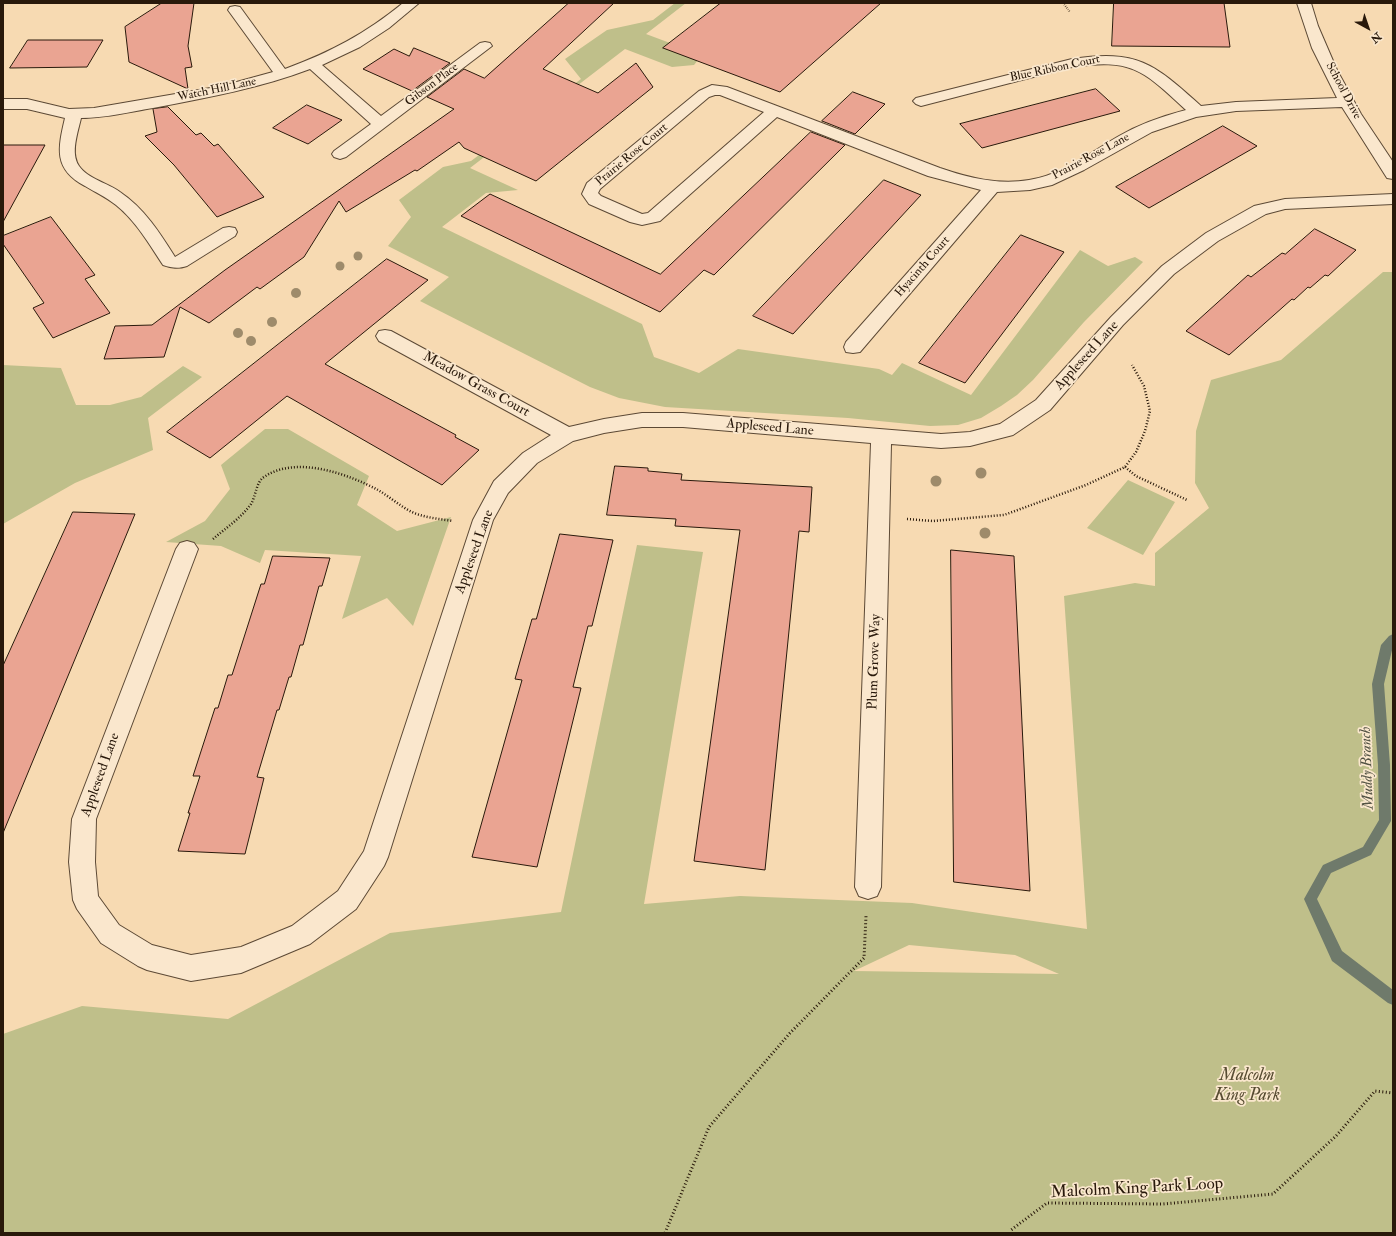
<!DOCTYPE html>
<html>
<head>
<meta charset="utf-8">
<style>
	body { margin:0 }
	#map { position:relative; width:1396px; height:1236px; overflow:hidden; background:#f7dab2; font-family:"IM FELL Double Pica",serif }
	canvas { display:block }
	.frame { position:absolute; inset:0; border:4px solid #29190b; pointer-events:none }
	.north { position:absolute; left:1348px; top:8px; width:40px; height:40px; -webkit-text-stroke:3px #fae7cd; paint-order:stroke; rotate:140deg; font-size:11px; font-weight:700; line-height:16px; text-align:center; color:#29190b }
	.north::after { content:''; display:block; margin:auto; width:14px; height:18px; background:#29190b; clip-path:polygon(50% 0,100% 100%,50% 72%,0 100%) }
</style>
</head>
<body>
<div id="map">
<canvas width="1396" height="1236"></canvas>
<div class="frame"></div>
<div class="north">N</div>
</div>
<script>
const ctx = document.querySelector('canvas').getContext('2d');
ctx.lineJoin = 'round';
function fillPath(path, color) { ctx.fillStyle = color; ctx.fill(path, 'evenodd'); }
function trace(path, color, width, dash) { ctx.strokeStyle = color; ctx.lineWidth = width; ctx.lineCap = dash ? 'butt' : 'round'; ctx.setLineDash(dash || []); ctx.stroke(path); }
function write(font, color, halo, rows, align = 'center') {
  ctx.font = font + ' "IM FELL Double Pica",serif'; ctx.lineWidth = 3.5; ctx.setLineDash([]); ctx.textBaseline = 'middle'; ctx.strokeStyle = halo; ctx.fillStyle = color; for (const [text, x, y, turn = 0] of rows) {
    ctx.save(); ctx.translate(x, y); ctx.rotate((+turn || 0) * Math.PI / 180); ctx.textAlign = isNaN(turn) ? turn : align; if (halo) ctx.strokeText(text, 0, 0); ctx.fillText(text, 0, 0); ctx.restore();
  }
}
fillPath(new Path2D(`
	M675 3H686L646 34 702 55 694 65 672 67 625 49 470 168 518 190 486 193 442 227 642 324 654 357 699 373 738 349 879 369 892 375 902 363 971 395 1080 250 1108 266 1135 257 1143 262 1084 322 1033 380 1017 395 1001 406 981 418 958 425 930 426 848 418 665 407 619 398 590 387 420 301 449 277 388 246 411 217 399 200 443 167 471 161 581 79 565 59 607 30 653 20Z
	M1383 272H1393V1233H3V1034L82 1006 228 1019 390 933 561 912 637 545 703 552 644 904 740 896 912 903 1087 929 1064 596 1135 583 1155 586V553L1209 508 1195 483 1196 431 1211 380 1281 360ZM909 945 1015 955 1059 974 854 971Z
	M3 365 61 368 76 405H110L141 397 183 366 202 377 148 418 153 450 75 483 3 524Z
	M265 429H288L369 476 357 505 397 531 451 517 413 626 387 598 342 619 361 556 265 550 260 563 221 546 166 542 205 521 230 489 221 465Z
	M1128 480 1175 502 1143 555 1087 528Z`), '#bfbf8a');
fillPath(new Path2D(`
	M1393 634V646L1384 684 1390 765 1391 821 1371 855 1331 873 1317 899 1342 951 1393 990V1005L1388 1003 1332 961 1304 899 1323 865 1363 847 1379 820 1378 765 1372 684 1381 645 1389 636Z`), '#6f7a6b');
const building = new Path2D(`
	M162 3H194L188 46 192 67 185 68 188 89 129 62 125 27Z
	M569 3H614L543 69 598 93 636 63 653 87 536 181 464 148 459 142 417 171 415 170 346 212 339 201 304 257 260 289 257 287 209 323 180 307 164 357 104 359 115 326 152 325 225 270 454 109 427 97 464 69 484 78Z
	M721 3H881L780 92 663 48Z
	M1114 3H1224L1230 47 1112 46Z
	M28 40H103L87 67 10 68Z
	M414 48 450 63 412 91 363 69 394 49 409 56Z
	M1096 89 1120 111 982 148 960 124Z
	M853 92 885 104 855 134 822 121Z
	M307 105 342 120 308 144 273 128Z
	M168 107 196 135 201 133 214 146 218 144 264 197 217 217 174 165 145 136 157 132 153 109Z
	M1223 126 1257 146 1149 208 1116 187Z
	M811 132 845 145 714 275 704 270 660 312 461 216 490 194 660 274Z
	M3 145H45L3 222Z
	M884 180 921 195 793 334 753 316Z
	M51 217 95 275 85 279 110 313 53 338 33 308 44 303 3 244V236Z
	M1315 229 1356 250 1328 276 1325 275 1310 288 1308 287 1294 300 1292 299 1229 355 1186 331 1248 275 1251 277 1282 253 1285 254Z
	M1021 235 1064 252 965 383 919 363Z
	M387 259 428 280 325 364 456 435 455 437 479 450 442 485 287 396 210 458 167 432Z
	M615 466 648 468V471L682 474 681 480 812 487 809 532 799 531 765 870 694 861 740 530 675 526 676 519 607 515Z
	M73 512 135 514 3 833V666Z
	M560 534 613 540 592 626H588L573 687 581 688 537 867 472 857 522 680 515 679 532 619H536Z
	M951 550 1014 556 1030 891 954 882Z
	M273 556 330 558 322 586H319L303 645H300L291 677H289L279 710H277L257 777 264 778 245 854 178 851 190 813H188L200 776H193L215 708H218L228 675H232L261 584H264Z`);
fillPath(building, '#eaa492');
trace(building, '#29190b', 1);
const minor = new Path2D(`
	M403 3H419L389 28 360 47 322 65 381 116 480 43 485 42 490 43 492 46 346 157 340 159 334 157 332 154 334 151 371 124 310 69C260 88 206 98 153 108 129 112 105 118 81 118 78 132 70 153 79 166 88 179 108 183 120 192 144 208 160 233 175 257L223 228 229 227 235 228 237 232 235 236 187 266C178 269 172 268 163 265 149 244 136 221 116 205 106 197 95 192 85 186 53 169 58 148 65 118L27 109H3V99H27L69 109 94 108 222 86 273 72 228 10 230 7 235 6 240 7 285 69C331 52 365 34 403 3Z
	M1297 3H1311L1318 26 1337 70 1361 114 1393 162V179L1387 178 1342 107 1236 111 1196 117 1152 132 1084 170 1052 185 1030 190 997 192 860 352 853 353 846 352 844 347 846 342 981 190 928 176 777 117 660 221 642 225 630 222 589 204 582 194 587 183 699 91 712 85 727 87 940 168C969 178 998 185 1029 180 1062 175 1091 152 1119 136 1140 124 1163 116 1186 110 1143 70 1132 58 1072 67L921 106 916 104 913 101 916 98 1072 59C1138 49 1154 64 1201 106L1236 102 1337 98 1312 48ZM715 95H720L764 112 648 213 642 214 601 196 598 193 600 189 709 97Z
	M1393 194V204L1285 209 1266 214 1218 241 1174 274 1123 325 1050 410 1013 435 970 446 941 448 891 444 881 887 877 896 868 899 859 896 855 887 871 443 683 427H642L604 433 573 441 537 463 508 493 493 520 388 857 384 866 356 909 310 944 241 973 191 981 147 970 138 966 101 943 77 909 73 900 69 862 72 819 176 549 180 543 187 541 194 543 198 549 96 819 95 862 98 896 119 925 152 945 191 955 241 947 292 926 338 891 364 851 473 520 494 481 523 453 551 435 379 341 376 336 379 331 385 330 391 331 569 427 604 419 642 413H683L941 434 970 432 1000 424 1036 400 1111 317 1162 266 1206 233 1254 206 1285 199Z`);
trace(minor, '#5c4935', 2);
trace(new Path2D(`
	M1063 3 1070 12`), '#29190b', 2, [0.5, 1.5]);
trace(new Path2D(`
	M1125 467 1136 476 1187 500
	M907 519 933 521 1004 515 1086 485 1125 467 1136 452 1145 431 1150 411 1144 386 1132 365
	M213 539C226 528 241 518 251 504 256 496 256 482 264 477 296 455 348 474 378 490 390 497 401 507 414 513 427 518 440 519 453 521`), '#29190b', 2.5, [1, 2]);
trace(new Path2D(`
	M665 1233 709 1127 790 1033 864 958 866 916
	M1011 1233V1230L1047 1203 1163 1204 1273 1194 1336 1136 1375 1091 1393 1093`), '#29190b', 3, [1, 2.5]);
fillPath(minor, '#fae7cd');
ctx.fillStyle = '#9e8b6b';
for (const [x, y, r] of [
	[358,256,4.5],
	[340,266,4.5],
	[296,293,5],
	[272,322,5],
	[238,333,5],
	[251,341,5],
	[981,473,5.5],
	[936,481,5.5],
	[985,533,5.5]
]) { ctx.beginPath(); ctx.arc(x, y, r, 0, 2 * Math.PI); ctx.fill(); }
write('12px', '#29190b', '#fae7cd', [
	["Blue Ribbon Court",1055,69,-12],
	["Gibson Place",432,85,-37],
	["Watch Hill Lane",217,90,-12],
	["School Drive",1343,91,62],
	["Prairie Rose Court",632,155,-40],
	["Prairie Rose Lane",1091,157,-28],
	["Hyacinth Court",923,267,-49]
]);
write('14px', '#29190b', '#fae7cd', [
	["Appleseed Lane",1087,356,-48],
	["Meadow Grass Court",476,385,29],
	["Appleseed Lane",770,428,5],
	["Appleseed Lane",475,552,-70],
	["Plum Grove Way",875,662,-88],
	["Appleseed Lane",101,775,-70]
]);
write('italic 15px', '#525243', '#fae7cd', [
	["Muddy Branch",1368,768,-92]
]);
write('italic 17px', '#564b31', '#fae7cd', [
	["Malcolm",1247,1076],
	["King Park",1247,1096]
]);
write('17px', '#29190b', '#fae7cd', [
	["Malcolm King Park Loop",1137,1189,-3]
]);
</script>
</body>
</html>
